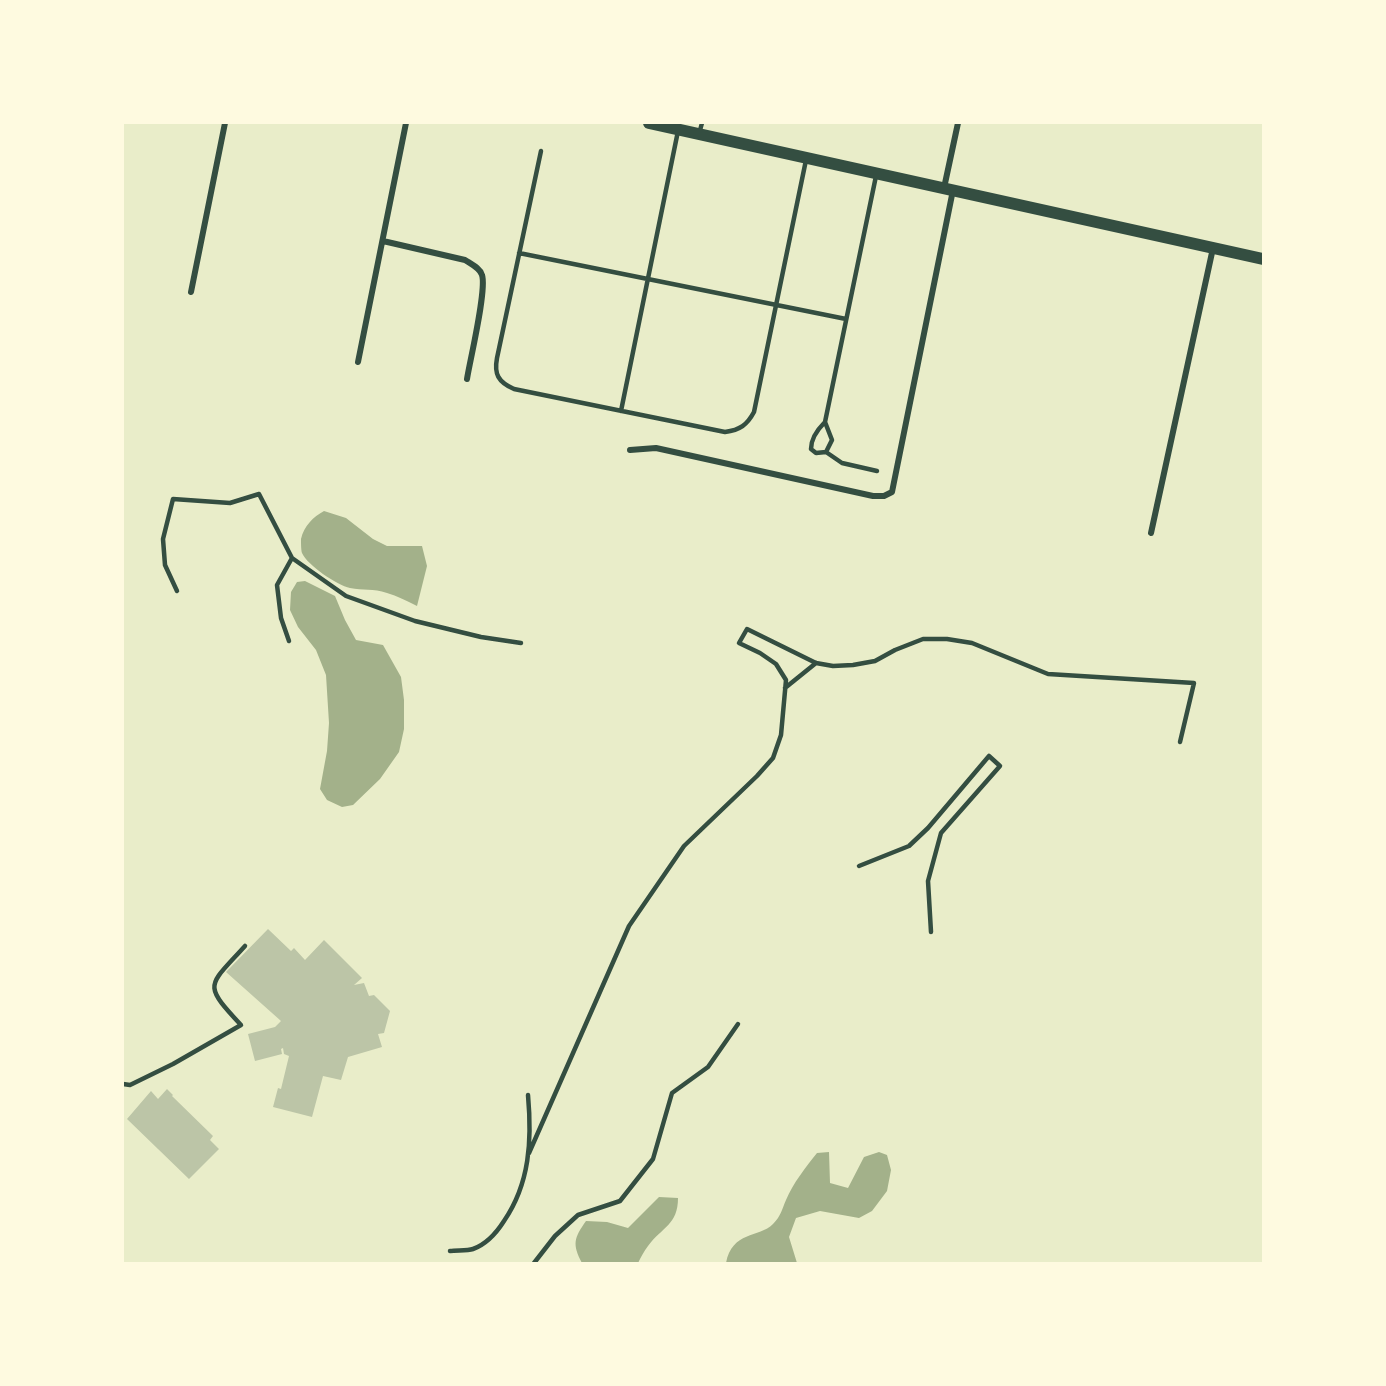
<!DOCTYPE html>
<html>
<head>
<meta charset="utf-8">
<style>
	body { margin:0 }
	#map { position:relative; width:1386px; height:1386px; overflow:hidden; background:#e9edc9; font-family:Karla,sans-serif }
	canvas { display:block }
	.frame { position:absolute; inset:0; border:124px solid #fefae0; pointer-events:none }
</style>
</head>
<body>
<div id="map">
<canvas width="1386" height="1386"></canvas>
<div class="frame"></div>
</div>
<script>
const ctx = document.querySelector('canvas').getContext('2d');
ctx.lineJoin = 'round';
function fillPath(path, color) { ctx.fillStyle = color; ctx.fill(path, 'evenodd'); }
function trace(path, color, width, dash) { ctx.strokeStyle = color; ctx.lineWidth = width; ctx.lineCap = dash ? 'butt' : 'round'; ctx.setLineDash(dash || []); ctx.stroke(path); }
fillPath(new Path2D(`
	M324 511 346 518 373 539 387 546H422L427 566 417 606C407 601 397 596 387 593 373 588 363 591 350 588 337 585 307 565 302 553 301 550 301 542 301 539 304 526 313 517 324 511Z
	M305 581 335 596 345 620 356 640 383 645 401 677 404 700V729L399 752 380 779 353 805 342 807 327 800 320 789 327 751 329 723 326 675 316 650 298 627 290 610 291 592 297 582Z
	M829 1152 830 1183 848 1188 864 1157 879 1152 887 1155 891 1170 887 1191 872 1211 859 1218 820 1211 796 1218 789 1237 797 1263H726C732 1231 759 1238 773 1224 781 1216 782 1209 786 1200 793 1183 806 1167 817 1153Z
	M659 1197 678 1198C678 1225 662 1227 648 1246 644 1251 641 1257 638 1263H582C572 1244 574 1238 586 1221L607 1222 628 1228Z`), '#a3b18a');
fillPath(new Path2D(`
	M268 929 291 951 294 948 305 960 324 940 362 978 354 985 364 983 369 996 374 995 390 1011 384 1033 378 1034 382 1047 348 1057 341 1080 323 1076 312 1117 273 1107 278 1088 281 1089 289 1056 284 1054 283 1048 281 1049 282 1054 255 1061 248 1034 275 1027 281 1021 226 972Z
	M167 1089 173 1095 172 1096 213 1136 210 1140 219 1149 189 1179 127 1119 151 1091 158 1099Z`), '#bcc5a7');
trace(new Path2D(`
	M699 134 702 123
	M541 151 497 358C494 374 498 382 514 389L725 432C740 430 747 425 754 412L806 160
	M519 253 846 319
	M621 411 678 131
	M825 422 832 440 826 452 816 453 811 449C811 438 817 430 825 422L876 176
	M826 452 842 463 877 471
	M177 591 165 565 163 539 173 499 230 503 259 494 292 558 346 596 415 621 481 637 521 643
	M289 641 281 618 277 585 292 558
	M785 688 816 663
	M859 866 909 846 928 828 989 756 1000 766 941 833 928 881 931 932
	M123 1084 130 1085 173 1064 241 1025C202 983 208 987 245 946
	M529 1153 629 926 684 846 757 776 773 758 781 735 786 680 776 664 760 653 739 643 747 629 816 663 833 666 853 665 875 661 895 650 923 639H947L972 643 1048 674 1194 683 1180 742
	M450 1251C457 1250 467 1251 473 1249 487 1244 497 1232 504 1221 530 1183 532 1140 528 1095
	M534 1263 555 1236 578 1215 620 1201 653 1159 672 1093 708 1067 738 1024`), '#344e41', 4.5);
trace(new Path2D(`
	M944 188 958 123
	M383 241 465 260C471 264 480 268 482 275 487 290 470 360 467 379
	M191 292 225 123
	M358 362 406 123
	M630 450 656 448 873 496H884L892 492 953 190
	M1151 533 1213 248`), '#344e41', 6);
trace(new Path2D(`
	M649 123 1263 259`), '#344e41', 12);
</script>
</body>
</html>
